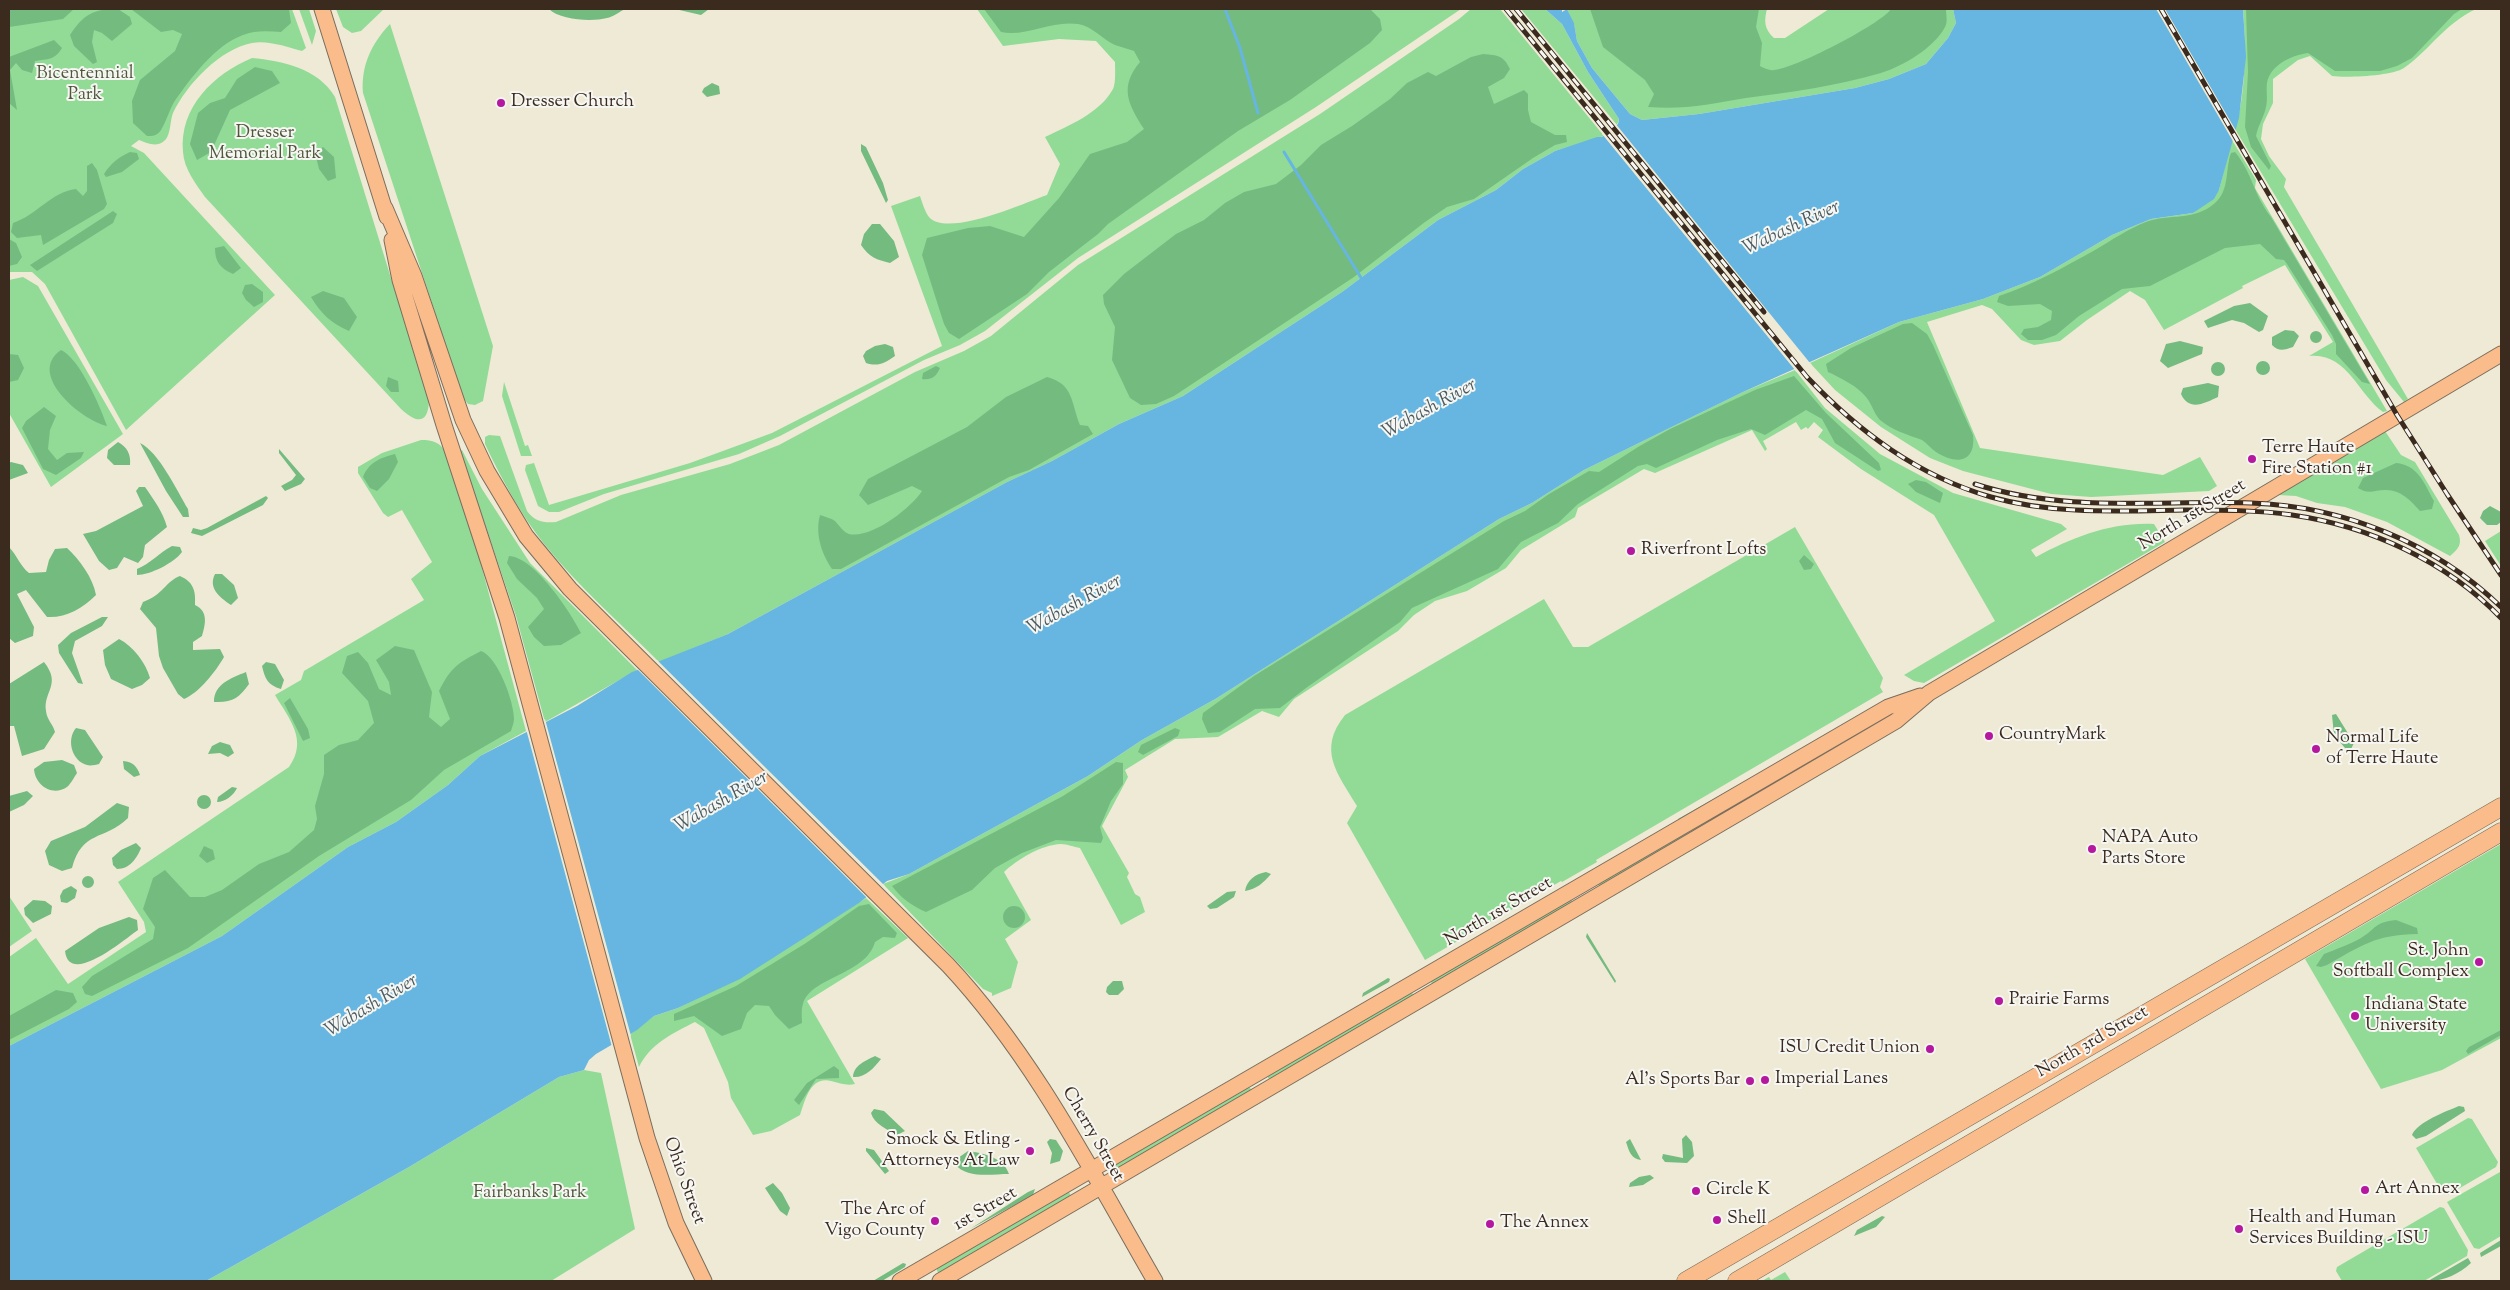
<!DOCTYPE html>
<html>
<head>
<meta charset="utf-8">
<style>
	body { margin:0 }
	#map { position:relative; width:2510px; height:1290px; overflow:hidden; background:#efead5; font-family:"Sorts Mill Goudy",serif }
	canvas { display:block }
	.frame { position:absolute; inset:0; border:10px solid #3b2a1e; pointer-events:none }
</style>
</head>
<body>
<div id="map">
<canvas width="2510" height="1290"></canvas>
<div class="frame"></div>
</div>
<script>
const ctx = document.querySelector('canvas').getContext('2d');
ctx.lineJoin = 'round';
function fillPath(path, color) { ctx.fillStyle = color; ctx.fill(path, 'evenodd'); }
function trace(path, color, width, dash) { ctx.strokeStyle = color; ctx.lineWidth = width; ctx.lineCap = dash ? 'butt' : 'round'; ctx.setLineDash(dash || []); ctx.stroke(path); }
function write(font, color, halo, rows, align = 'center') {
  ctx.font = font + ' "Sorts Mill Goudy",serif'; ctx.lineWidth = 4; ctx.setLineDash([]); ctx.textBaseline = 'middle'; ctx.strokeStyle = halo; ctx.fillStyle = color; for (const [text, x, y, turn = 0] of rows) {
    ctx.save(); ctx.translate(x, y); ctx.rotate((+turn || 0) * Math.PI / 180); ctx.textAlign = isNaN(turn) ? turn : align; if (halo) ctx.strokeText(text, 0, 0); ctx.fillText(text, 0, 0); ctx.restore();
  }
}
fillPath(new Path2D(`
	M9 9H292L306 48 302 51C287 47 268 40 252 43 220 49 187 84 173 113 170 120 171 136 164 141 156 148 147 143 139 140L131 146 144 153 275 295 126 430 45 284 32 272H9Z
	M299 9H309L316 31 312 45Z
	M336 9H384L361 31 352 33 343 27Z
	M977 9H1461L1316 107 1078 258 985 331 960 345 924 360 780 436 739 454 604 494 559 512H549L538 506 525 470 526 465 534 463 549 505 690 463 772 433 942 346 891 206 920 196C922 202 925 212 929 217 947 238 1024 203 1047 195L1060 164 1045 137C1068 126 1100 113 1113 89 1116 83 1115 69 1115 62L1096 41 1059 39 1003 46Z
	M1471 9H1500L1604 136 1555 151 1523 169 1496 190 1438 220 1342 292 1183 396 1119 424 1052 461 1007 482 728 634 659 662C621 624 579 587 545 545 521 515 502 480 485 444V437L489 435 500 436 527 511C535 522 544 523 556 522L621 495 730 464 779 445 915 372 964 351 991 336 1078 265 1320 114 1459 19Z
	M1521 9H1545L1562 24 1588 72 1619 119 1617 125Z
	M1567 9H1767C1764 21 1764 29 1774 38H1785L1829 9H1953L1956 23 1948 38 1926 64 1889 79 1855 88 1699 114 1642 120 1630 114 1592 68 1577 41 1574 24Z
	M2243 9H2476C2443 25 2432 48 2404 68 2392 76 2347 78 2332 76L2310 56 2298 60 2273 79V103L2263 124 2261 139 2269 156 2286 179 2284 187 2408 399 2404 402 2386 380 2235 129C2246 95 2246 45 2243 9Z
	M390 24 493 346 483 401 475 405 468 404 463 398 363 93C361 66 371 44 390 24Z
	M252 58C282 61 318 68 335 97L429 401C428 425 416 423 401 409L205 197C196 184 184 169 183 152 179 107 214 74 252 58Z
	M2232 140 2256 180 2255 188 2387 411 2383 412C2357 393 2347 352 2309 356L2333 342 2285 265 2242 286 2243 288 2164 330 2145 300 2130 291 2087 320 2060 341 2034 345 2021 340 1992 309 1982 305 1927 322 1980 448 2163 475 2200 457 2217 486 2209 491 2091 497 2051 494 1963 471 1930 458 1881 427 1835 390 1810 363 1899 322 1983 299 2040 277 2112 235 2151 219 2193 213 2219 190Z
	M23 277 38 286 123 434 51 487 9 413V280Z
	M1795 370 1825 408 1880 454 1953 493 2061 524 2067 529 2031 550 2036 557C2073 537 2111 522 2154 524L2165 542 1924 683 1914 681 1904 675 1995 621 1934 515 1861 469 1818 437 1823 430 1814 422 1808 429 1806 427 1801 430 1796 422 1763 441 1767 449 1765 451 1752 430 1655 473 1644 469 1578 508 1575 517 1521 550 1506 568 1467 591 1435 601 1414 615 1398 631 1294 699 1279 717 1262 711 1218 737 1175 739 1125 770 1128 777 1102 826 1129 873 1127 877 1135 894 1140 897 1145 912 1121 925 1080 848C1074 847 1067 844 1061 844 1041 845 1018 859 1004 872L1031 920 1005 939 1018 962 1011 988 992 996V993L983 989 883 884 909 874 1088 776 1142 740 1217 698 1499 519 1532 503 1584 470 1743 392Z
	M504 382 525 446 528 445 532 456H521L502 396Z
	M2385 431 2401 455 2415 462 2459 535C2462 545 2458 549 2450 556L2387 522 2345 507 2317 503 2296 496 2278 495Z
	M421 440C433 440 440 442 446 453L473 535 526 731 480 756 448 785 396 822 348 847 222 936 9 1046V957L36 938 68 984 146 932 144 922 118 882 289 767C308 740 290 720 275 695L301 680 304 671 424 600 411 579 432 562 402 510 388 517 383 513 358 473V467L382 453Z
	M462 450 482 489 530 563 637 670 545 722 516 616 460 451Z
	M1795 527 1883 678 1880 687 1883 692 1596 860 1597 862 1562 882 1561 881 1425 960 1347 823 1357 806C1337 773 1317 750 1345 715L1544 599 1573 647H1588Z
	M2501 531V566L2485 541Z
	M1881 716 1885 723 1601 889 1597 882Z
	M2501 844V1038L2442 1070 2381 1089 2305 959Z
	M9 896 32 931 9 947Z
	M866 898 908 938 807 1001 855 1084C846 1086 840 1083 831 1081 810 1076 805 1101 800 1115L771 1131 753 1135 731 1098 728 1082 704 1028 695 1022C673 1033 650 1044 639 1067L630 1034 654 1016 678 1008 740 978Z
	M1570 898 1574 904 1432 985 1431 981Z
	M1411 992 1414 995 1272 1080 1268 1078V1075Z
	M584 1070 601 1073 635 1229 551 1281H206L409 1167 559 1077Z
	M1249 1087 1252 1090 1118 1170 1114 1164Z
	M2468 1118 2472 1119 2498 1162 2496 1167 2448 1195 2443 1194 2416 1148Z
	M2500 1172 2501 1236 2479 1249 2474 1248 2447 1202Z
	M1069 1192 1071 1196 940 1274 937 1271V1267Z
	M2440 1207 2444 1208 2468 1250 2467 1256 2424 1281H2342L2336 1271 2337 1267Z
	M1785 1272 1791 1281H1762L1769 1277 1771 1280Z`), '#91db97');
fillPath(new Path2D(`
	M9 9H74L63 19 9 27Z
	M118 9 130 17 132 24 112 41 102 33 94 30 92 42 97 62 93 64 74 46 70 35C84 14 93 9 118 9Z
	M131 9H289L291 23 281 32C268 31 255 30 243 35 215 45 191 78 174 102 169 111 166 122 161 130 157 136 153 136 147 136L133 123 132 101 140 80 175 51 182 34 173 30 161 32Z
	M549 9H625C619 12 613 17 607 18 592 22 560 20 549 9Z
	M675 9H709L701 15Z
	M984 9H1370L1380 19 1382 30 1370 43 1290 100 1238 131 1108 224 1098 234 1049 272 1027 294 959 339 949 333 944 324 922 255 927 238 968 228 990 226 1024 237 1059 198 1090 154 1127 142 1144 129C1128 104 1119 87 1140 62L1134 51C1128 49 1121 47 1115 45 1102 39 1092 26 1078 24 1051 20 1027 37 1001 32Z
	M1590 9H1759L1756 27 1762 43 1760 66C1764 68 1770 71 1774 70 1794 69 1881 24 1891 9H1946C1946 15 1948 22 1945 27 1934 48 1903 66 1881 73 1837 86 1791 92 1746 98 1711 104 1684 110 1648 107L1654 94 1645 80 1603 47Z
	M2246 9H2462L2454 14 2412 58 2397 66 2380 71H2335L2308 53C2292 55 2270 65 2267 83 2266 91 2268 99 2266 107 2264 117 2258 125 2256 136L2271 166 2269 170 2251 147 2245 127 2248 72Z
	M54 40 62 48C55 60 48 59 35 61L32 73 22 70 16 63 10 70 17 110 9 103V57Z
	M1483 54C1498 55 1504 56 1510 69L1504 78 1488 87 1494 104 1524 90 1528 94V110L1531 122 1555 135H1566L1567 142 1555 145 1533 158 1474 199 1447 207 1425 222 1354 277 1174 396 1156 404 1141 405 1130 398 1112 360 1115 327 1104 304 1103 295 1124 274 1176 234 1204 220 1225 203 1244 192 1276 184 1301 165 1321 145 1352 126 1390 99 1407 83 1428 72 1436 76 1471 57Z
	M255 67 272 71 280 83 230 110 211 152 197 160 190 144 198 113 210 103 225 98 237 79Z
	M712 83 719 86 720 94 707 97 702 92 704 88Z
	M861 144 866 147 883 183 888 200 886 203 861 151Z
	M323 147 334 157 336 178 328 181 319 169 315 153Z
	M130 152 137 153 139 159 122 172 106 177 104 174C111 163 119 157 130 152Z
	M2235 152C2253 174 2253 194 2271 217L2370 384 2362 382 2336 354V344L2332 335 2287 264 2284 260 2276 259 2260 244 2225 248 2150 286 2122 289 2079 316 2056 335 2042 340H2028L2021 334 2024 329 2038 327 2051 320 2052 311 2040 304 2008 306 1997 302 1999 296C2033 285 2064 267 2095 250 2112 240 2128 229 2146 222 2170 213 2193 222 2215 203 2230 190 2225 169 2231 153Z
	M92 163 97 170 107 204 104 209 43 245 41 235 17 238 11 232 13 223C37 215 51 192 76 189L83 196 87 191V166Z
	M113 211 117 214 113 223 37 271 30 265Z
	M872 224H880L894 241 899 257 890 263C877 260 869 257 861 245L864 234Z
	M9 239 16 243 22 257 17 264 9 266Z
	M224 246 241 268 233 274C220 268 215 262 215 248Z
	M252 284 263 292V302L254 307 246 300 242 293 245 285Z
	M323 291 344 298 357 317 349 331C331 323 321 314 311 297Z
	M2250 303 2268 316 2263 330 2259 332 2244 323 2232 320 2208 328 2204 321 2234 306Z
	M1912 323 1927 334 1933 345 1973 435C1976 463 1956 465 1936 452 1931 449 1927 443 1922 440 1908 435 1892 430 1880 420 1874 414 1872 404 1866 397 1857 386 1841 378 1828 372L1826 364 1851 348 1903 324Z
	M2285 330 2294 331 2299 336 2293 347C2284 350 2279 352 2272 345V337Z
	M2310 337a6 6 0 1 1 12 0a6 6 0 1 1-12 0Z
	M2180 341 2203 347 2202 354 2168 368 2160 361 2166 344Z
	M885 344 893 347 895 356C885 363 878 367 866 363L863 356 866 351 875 346Z
	M61 350C80 359 100 406 107 426 81 420 26 374 61 350Z
	M9 354 18 355 24 368 18 380 9 382Z
	M2256 368a7 7 0 1 1 14 0a7 7 0 1 1-14 0Z
	M2211 369a7 7 0 1 1 14 0a7 7 0 1 1-14 0Z
	M936 366 940 368C936 377 932 380 922 379L923 373Z
	M1794 376 1826 413 1879 463 1881 470 1878 471 1835 443 1822 419 1806 410 1765 435 1751 429 1717 440 1656 468 1647 464 1638 466 1578 504 1558 523 1521 542 1498 569 1412 608 1400 622 1306 688 1280 708 1255 709 1220 732 1208 733 1202 719 1203 713 1254 676 1504 521 1525 511 1549 494 1589 471 1599 472 1638 447 1670 429 1755 390Z
	M388 377 398 381 399 392H391L386 386Z
	M1047 377C1074 384 1071 403 1080 425L1088 426 1093 434 1029 470 1009 477 841 569H832C821 553 815 533 820 515 825 517 831 518 835 521 839 525 843 532 849 534 871 539 910 509 922 491L912 486 868 505 859 495 868 479 967 427 1006 397Z
	M2208 383 2219 386 2218 397C2205 403 2189 412 2181 394L2183 388Z
	M44 407 56 416 50 430 48 449 57 460 67 453 84 452 81 458 56 475 43 469 22 428 26 421Z
	M118 442C127 447 131 454 130 465H114L107 458 108 450Z
	M140 443C159 452 177 491 188 509L189 517H183L166 491Z
	M279 449 305 479 301 484 285 491 281 486 292 480 296 475 279 453Z
	M395 454 398 462 389 479 377 491 370 488 363 477C369 462 380 458 395 454Z
	M11 462 23 465 28 473 9 480V463Z
	M2396 463C2418 465 2424 483 2434 501L2432 509 2420 511C2410 500 2401 490 2386 490 2374 490 2369 495 2358 488L2363 478Z
	M1916 480 1926 482 1943 493 1940 503 1916 492 1908 484Z
	M139 487H145C154 500 163 512 167 527L145 545 143 557 138 563 124 557 117 568 109 570 99 561 83 534 96 531 143 506 136 491Z
	M266 496 268 498 263 505 202 536 191 533 193 528 201 530 207 528Z
	M2490 506 2501 512V522L2497 525H2487L2480 518 2483 511Z
	M172 546 180 547 182 552C174 563 150 575 137 575V569C150 564 159 553 172 546Z
	M9 547C17 555 20 566 29 573L46 572 49 560 55 549 67 548C80 560 93 578 96 595 82 609 66 618 47 617L26 590 17 594 34 627 33 636 15 643 9 638Z
	M1804 555 1814 564 1811 569 1804 570 1799 561Z
	M509 556C534 557 570 611 581 633L561 645 544 646 534 637 528 627 544 609 537 598 517 579 507 563Z
	M215 574H222L234 585 238 598 231 605C219 597 208 588 215 574Z
	M180 576C193 582 196 590 195 605 208 611 206 623 202 636L193 642V650L220 649 224 657C216 671 199 693 184 699L178 694 163 668 159 656 156 628 140 609 143 602C163 595 166 581 180 576Z
	M102 617H108L102 626 75 641 72 653 83 684 78 683 59 653 58 645 71 633Z
	M119 639C133 646 146 663 150 678L142 685 132 689 111 679 105 665 103 650Z
	M395 646 414 650 432 692 429 717 441 727 450 719 439 691C451 667 458 663 481 651 498 657 514 702 514 719 514 723 512 727 511 731L444 770 411 800 319 856 188 948 92 996 85 994 82 987 92 976 153 939 155 927 143 909 153 878 165 870 190 897H205L222 890 259 864 289 852 314 830 317 819 315 806 324 774V755L339 745 358 740 374 723 368 701 342 673 347 656 358 652 368 663 379 689 391 695 389 682 376 660Z
	M44 662C62 685 43 691 46 711 47 720 53 724 55 732L44 749 22 756 14 726H9V684Z
	M266 662 275 664 284 680 281 689C268 685 265 679 262 666Z
	M246 672 249 684C239 698 232 703 214 702 214 684 231 678 246 672Z
	M290 698 308 729 310 738 303 741 284 703Z
	M2336 714 2354 743 2351 749 2345 748 2334 735 2332 715Z
	M76 728 85 730 103 757 99 764C96 765 90 766 87 765 72 761 66 740 76 728Z
	M1175 728 1180 730 1178 736 1143 755 1138 752 1141 745Z
	M220 742 230 745 234 753 228 757 220 753 208 754 212 746Z
	M1795 753 1678 821V819Z
	M62 760 74 765 77 773C74 777 71 784 67 787 52 797 35 785 34 769L44 762Z
	M123 761C133 762 137 766 140 775L134 777 124 769Z
	M1116 762 1123 763V784L1111 801 1100 827 1103 838 1101 843 1056 840 1022 853 995 868 972 890 926 912C912 906 901 898 892 886L1063 796Z
	M232 787 237 788C234 795 225 802 217 802L218 797Z
	M27 791 33 796 24 805 9 812V796Z
	M197 802a7 7 0 1 1 14 0a7 7 0 1 1-14 0Z
	M117 803 129 807 128 818C104 841 82 830 72 868L62 871 49 865 45 851 51 841 85 827Z
	M136 843 141 848C137 858 130 869 117 869L113 865 112 858 121 850Z
	M204 846 213 850 215 859 207 863 199 856Z
	M1266 872 1271 874C1263 883 1257 889 1245 891 1247 880 1255 874 1266 872Z
	M82 882a6 6 0 1 1 12 0a6 6 0 1 1-12 0Z
	M71 886 77 890 75 898 67 903 61 902 60 896 63 890Z
	M1236 891 1234 897 1217 908 1210 909 1207 906 1227 892Z
	M33 900 45 901 52 906 51 914 33 923 25 915 24 908Z
	M869 904 897 933 895 938 883 937 875 942C866 975 810 977 803 1004 801 1009 802 1017 802 1023L789 1029 775 1015 769 1006 755 1005 747 1013 741 1029 722 1036 694 1016 674 1021V1014L736 986 806 943 859 906Z
	M1003 917a11 11 0 1 1 22 0a11 11 0 1 1-22 0Z
	M129 917 137 920 138 930C125 939 69 987 65 951L99 928Z
	M2396 920 2417 928 2418 934C2374 935 2363 945 2327 965L2321 967 2316 966 2324 954C2336 949 2349 945 2361 938 2376 929 2374 922 2396 920Z
	M1587 933 1616 981 1615 983 1586 937Z
	M1388 978 1390 979 1389 982 1362 997 1363 993Z
	M1113 981H1122L1124 989 1118 995H1109L1106 992 1107 987Z
	M56 990 73 993 77 1002 69 1009 9 1040V1016Z
	M2501 1030V1035L2468 1054 2466 1051 2469 1047Z
	M875 1056 881 1059C873 1069 865 1078 853 1077 854 1065 865 1061 875 1056Z
	M834 1066 839 1070V1078L816 1079 799 1105 794 1100 807 1083Z
	M2459 1106 2464 1107 2465 1111 2426 1136 2416 1139 2412 1135C2417 1122 2447 1111 2459 1106Z
	M874 1109 884 1111 905 1131 897 1135C888 1130 874 1124 871 1113Z
	M1686 1135 1692 1142 1694 1156 1687 1163 1665 1162 1662 1158 1663 1154 1683 1158 1682 1139Z
	M1050 1139 1056 1140 1063 1151 1060 1161 1050 1164 1052 1153 1047 1142Z
	M1630 1139 1641 1160C1631 1159 1629 1151 1626 1142Z
	M866 1148 874 1150 889 1171 885 1174 866 1151Z
	M968 1151C984 1153 1004 1158 1009 1174 992 1174 966 1179 955 1164L958 1158Z
	M1650 1175 1654 1178 1643 1185 1629 1187 1630 1183 1639 1177Z
	M773 1183 782 1193 790 1208 787 1216 780 1211 765 1188Z
	M1035 1189 1033 1195 970 1229 1028 1192Z
	M1882 1216 1885 1217 1876 1227 1854 1236 1857 1230Z
	M2501 1240V1246L2481 1257 2480 1253Z
	M2468 1258 2471 1263C2459 1274 2444 1281 2428 1281Z
	M903 1263 906 1264 905 1267 882 1281H873Z`), '#74bb80');
fillPath(new Path2D(`
	M1545 9H1562V12L1567 9 1574 23 1577 41 1592 68 1630 114 1642 120 1699 114 1855 88 1889 79 1926 64 1948 38 1956 23 1953 9H2243L2246 57 2239 118 2219 190 2214 199 2193 213 2151 219 2112 235 2040 277 1983 299 1899 322 1743 392 1584 470 1532 503 1499 519 1217 698 1142 740 1088 776 909 874 887 881 859 903 740 979 678 1008 654 1016 637 1030 596 1054 589 1060 584 1070 559 1077 409 1167 206 1281H9V1046L222 936 348 847 396 822 448 785 480 756 577 706 632 672 728 634 1007 482 1052 461 1119 424 1183 396 1342 292 1438 220 1496 190 1523 169 1555 151 1597 137H1602L1618 124 1619 119 1588 72 1562 24Z`), '#66b6e1');
fillPath(new Path2D(`
	M2156 9H2165L2235 129 2237 132 2234 143Z
	M1615 123 1810 363 1812 365 1796 372 1795 370 1602 134Z
	M657 660 885 886 868 899 636 668Z
	M545 719 631 1036 612 1047 526 729Z`), '#efead5');
trace(new Path2D(`
	M1225 9 1240 48 1258 113
	M1284 152 1363 281`), '#66b6e1', 3);
const major = new Path2D(`
	M322 9 387 217
	M385 208 414 276 463 420 487 471 526 536 570 589 948 965C1034 1057 1092 1172 1155 1281
	M392 240 400 280 444 425 507 618 647 1138 676 1223 704 1281
	M900 1281 1888 707 1920 696
	M940 1281 1896 721 1929 693 2501 354`);
const highway = new Path2D(`
	M1686 1281 2501 807
	M1737 1281 2501 832`);
trace(major, '#7a6d5e', 17);
trace(highway, '#7a6d5e', 19);
trace(major, '#f9bc8a', 15);
trace(highway, '#f9bc8a', 18);
const rail = new Path2D(`
	M1506 9 1807 377C1859 432 1918 476 1991 497 2054 515 2120 511 2185 510 2221 510 2257 510 2292 515 2369 526 2446 561 2501 618
	M1516 9 1764 312
	M2161 9 2397 415 2447 494 2501 575
	M1975 484C2064 513 2159 500 2251 503 2343 506 2435 543 2501 607`);
trace(rail, '#3b2a1e', 5);
trace(rail, '#f6f6f2', 3, [9]);
for (const [x, y, r, color] of [
	[501,103,5,"#b5179e"],
	[2252,459,5,"#b5179e"],
	[1631,551,5,"#b5179e"],
	[1989,736,5,"#b5179e"],
	[2316,749,5,"#b5179e"],
	[2092,849,5,"#b5179e"],
	[2479,962,5,"#b5179e"],
	[1999,1001,5,"#b5179e"],
	[2355,1016,5,"#b5179e"],
	[1930,1049,5,"#b5179e"],
	[1765,1080,5,"#b5179e"],
	[1750,1081,5,"#b5179e"],
	[1030,1151,5,"#b5179e"],
	[2365,1190,5,"#b5179e"],
	[1696,1191,5,"#b5179e"],
	[1717,1220,5,"#b5179e"],
	[935,1221,5,"#b5179e"],
	[1490,1224,5,"#b5179e"],
	[2239,1229,5,"#b5179e"]
]) { const dot = new Path2D(); dot.arc(x, y, r, 0, 2 * Math.PI); ctx.fillStyle = color; ctx.fill(dot); trace(dot, '#f6f6f2', 2); }
write('18px', '#50563c', '#f6f6f2', [
	["Bicentennial",85,75],
	["Park",85,96],
	["Dresser",265,134],
	["Memorial Park",265,155],
	["Fairbanks Park",530,1194]
]);
write('18px', '#3b2a1e', '#f6f6f2', [
	["Dresser Church",511,103],
	["Terre Haute",2262,449],
	["Fire Station #1",2262,470],
	["Riverfront Lofts",1641,551],
	["CountryMark",1999,736],
	["Normal Life",2326,739],
	["of Terre Haute",2326,760],
	["NAPA Auto",2102,839],
	["Parts Store",2102,860],
	["St. John",2469,952,"right"],
	["Softball Complex",2469,973,"right"],
	["Prairie Farms",2009,1001],
	["Indiana State",2365,1006],
	["University",2365,1027],
	["ISU Credit Union",1920,1049,"right"],
	["Imperial Lanes",1775,1080],
	["Al's Sports Bar",1740,1081,"right"],
	["Smock & Etling -",1020,1141,"right"],
	["Attorneys At Law",1020,1162,"right"],
	["Art Annex",2375,1190],
	["Circle K",1706,1191],
	["The Arc of",925,1211,"right"],
	["Vigo County",925,1232,"right"],
	["Health and Human",2249,1219],
	["Services Building - ISU",2249,1240],
	["Shell",1727,1220],
	["The Annex",1500,1224]
], 'left');
write('18px', '#3b2a1e', '#f6f6f2', [
	["North 1st Street",2193,516,-31],
	["North 1st Street",1499,913,-30],
	["North 3rd Street",2093,1043,-30],
	["Cherry Street",1092,1135,60],
	["Ohio Street",683,1181,70],
	["1st Street",986,1210,-30]
]);
write('italic 19px', '#4a5b62', '#f6f6f2', [
	["Wabash River",1792,229,-25],
	["Wabash River",1430,410,-29],
	["Wabash River",1075,606,-29],
	["Wabash River",722,803,-30],
	["Wabash River",372,1007,-31]
]);
</script>
</body>
</html>
